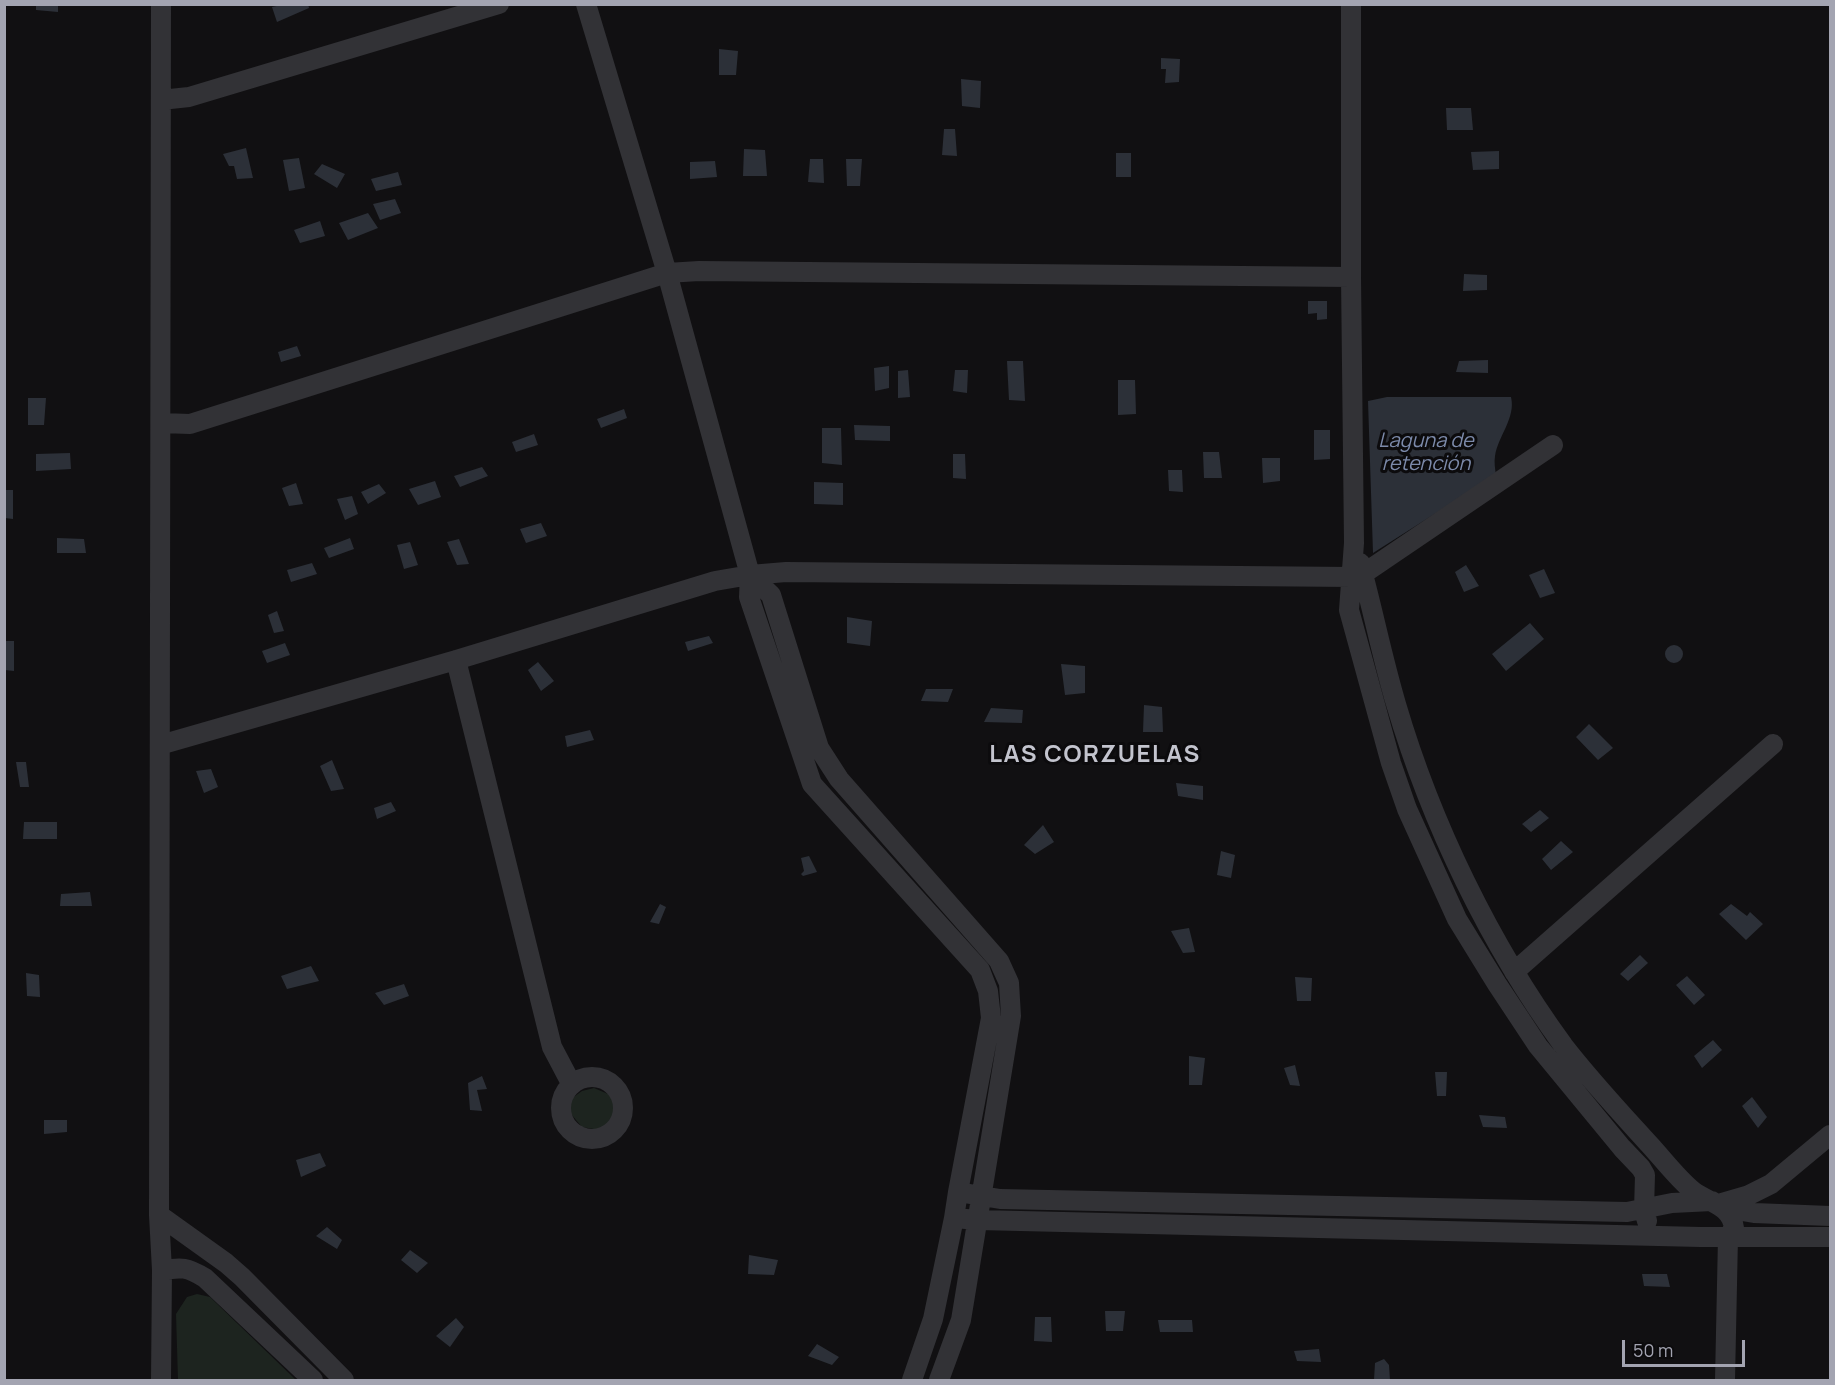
<!DOCTYPE html>
<html>
<head>
<meta charset="utf-8">
<style>
	body { margin:0 }
	#map { position:relative; width:1835px; height:1385px; overflow:hidden; background:#111012; font-family:Manrope,sans-serif }
	canvas { display:block }
	.frame { position:absolute; inset:0; border:6px solid #a3a4b1; pointer-events:none }
	.scale { position:absolute; left:1622px; top:1340px; width:123px; height:27px; box-sizing:border-box; border:3px solid #a3a4b1; border-top:0; padding-left:8px; font-size:18px; line-height:21px; white-space:nowrap; color:#a3a4b1; -webkit-text-stroke:4px #0c0b0d; paint-order:stroke }
</style>
</head>
<body>
<div id="map">
<canvas width="1835" height="1385"></canvas>
<div class="frame"></div>
<div class="scale">50 m</div>
</div>
<script>
const ctx = document.querySelector('canvas').getContext('2d');
ctx.lineJoin = 'round';
function fillPath(path, color) { ctx.fillStyle = color; ctx.fill(path, 'evenodd'); }
function trace(path, color, width, dash) { ctx.strokeStyle = color; ctx.lineWidth = width; ctx.lineCap = dash ? 'butt' : 'round'; ctx.setLineDash(dash || []); ctx.stroke(path); }
function write(font, color, halo, rows, align = 'center') {
  ctx.font = font + ' Manrope,sans-serif'; ctx.lineWidth = 6; ctx.setLineDash([]); ctx.textBaseline = 'middle'; ctx.strokeStyle = halo; ctx.fillStyle = color; for (const [text, x, y, turn = 0] of rows) {
    ctx.save(); ctx.translate(x, y); ctx.rotate((+turn || 0) * Math.PI / 180); ctx.textAlign = isNaN(turn) ? turn : align; if (halo) ctx.strokeText(text, 0, 0); ctx.fillText(text, 0, 0); ctx.restore();
  }
}
fillPath(new Path2D(`
	M594 1088 608 1094 617 1106 615 1119 600 1130 582 1127 571 1114V1099L582 1091Z
	M197 1294 210 1297 296 1380H178L176 1314 187 1297Z`), '#1d241f');
fillPath(new Path2D(`
	M308 4 309 8 277 22 272 7 281 5Z
	M36 5H58V12L36 10Z
	M719 49 738 51 736 75H719Z
	M1161 58 1180 59 1179 82 1165 83 1166 69H1161Z
	M961 79 981 81 980 108 962 106Z
	M1446 108H1471L1473 130H1447Z
	M944 129H955L957 156 942 155Z
	M246 148 253 178 237 179 234 166H229L223 154Z
	M744 149 765 150 767 176H743Z
	M1499 151V169L1473 170 1471 152Z
	M1116 153H1131V177H1116Z
	M299 158 305 188 289 191 283 160Z
	M810 159H823L824 183 808 182Z
	M846 159H862L860 186H847Z
	M715 161 717 177 690 179V162Z
	M322 164 345 174 337 188 314 174Z
	M398 172 402 185 376 191 371 179Z
	M395 199 401 213 380 220 373 204Z
	M368 213 378 228 348 240 339 223Z
	M320 221 325 236 300 243 294 230Z
	M1464 274 1487 275V290L1463 291Z
	M1308 301H1327V319L1317 320V313L1308 314Z
	M297 346 301 356 281 362 278 352Z
	M1488 360V373L1456 372 1459 361Z
	M1007 361H1023L1025 401 1009 400Z
	M889 366V388L875 391 874 368Z
	M908 370 910 397 898 398V371Z
	M955 370H968L967 393 953 391Z
	M1118 380H1135L1136 414 1118 415Z
	M1387 397H1511C1516 418 1498 436 1495 456 1494 462 1495 469 1496 475L1373 553 1368 401Z
	M28 398H46L44 425H28Z
	M624 409 627 418 601 428 597 419Z
	M854 425 890 426V441L855 440Z
	M822 428H841L842 465 822 463Z
	M1314 430H1330V459L1314 460Z
	M534 434 538 445 516 452 512 442Z
	M1203 452H1219L1222 478H1204Z
	M70 453 71 469 36 471V454Z
	M953 454H965L966 479 953 478Z
	M1262 458H1280V481L1263 483Z
	M482 467 488 476 460 487 454 476Z
	M1168 470H1182L1183 492 1169 491Z
	M435 481 441 497 418 505 409 489Z
	M814 482 843 483V505L814 504Z
	M296 483 303 504 289 506 282 488Z
	M379 484 386 493 368 504 361 492Z
	M4 490H13V519L5 518Z
	M352 496 358 514 345 520 337 499Z
	M541 523 547 536 526 543 520 529Z
	M57 538 84 539 86 553H57Z
	M350 538 354 549 329 558 324 548Z
	M459 539 469 564 457 565 447 542Z
	M410 542 418 565 404 569 397 545Z
	M312 563 317 574 291 582 287 570Z
	M1466 565 1479 586 1464 592 1455 572Z
	M1544 569 1555 593 1540 598 1529 575Z
	M277 611 284 631 274 633 268 615Z
	M847 617 872 621 870 646 847 643Z
	M1530 623 1544 639 1506 671 1492 654Z
	M709 636 713 643 688 651 685 642Z
	M5 641H14V671L5 670Z
	M285 643 290 655 267 663 262 651Z
	M1665 654a9 9 0 1 1 18 0a9 9 0 1 1-18 0Z
	M538 662 554 681 541 691 528 670Z
	M1061 664 1085 666V693L1065 695Z
	M926 689H953L948 702 921 701Z
	M1144 705 1162 707 1163 732H1143Z
	M991 708 1023 710 1022 723 984 722Z
	M1589 724 1613 748 1598 760 1576 737Z
	M590 730 594 740 567 747 565 736Z
	M332 760 344 789 331 791 320 766Z
	M16 762H26L29 787H20Z
	M211 769 218 787 204 793 196 771Z
	M1176 783 1203 786V800L1178 796Z
	M391 802 396 811 377 819 374 808Z
	M1540 810 1549 818 1531 832 1522 824Z
	M24 822H57V839H23Z
	M1043 825 1054 842 1035 854 1024 845Z
	M1561 841 1573 852 1551 870 1542 859Z
	M1221 851 1235 855 1231 878 1217 875Z
	M809 856 817 872 803 876 801 874 804 871 801 858Z
	M90 892 92 906H60L61 894Z
	M660 904 666 907 659 924 650 922Z
	M1731 904 1747 916 1750 912 1763 924 1746 940 1719 914Z
	M1189 928 1195 952 1183 953 1171 931Z
	M1640 955 1648 963 1628 981 1620 974Z
	M311 966 319 981 287 989 281 976Z
	M26 973 39 975 40 997 27 996Z
	M1687 976 1705 995 1694 1005 1676 985Z
	M1295 977 1312 978 1311 1001H1297Z
	M404 984 409 996 384 1005 375 993Z
	M1713 1040 1722 1050 1702 1068 1694 1056Z
	M1189 1056 1205 1058 1202 1085H1189Z
	M1295 1065 1300 1086 1290 1085 1284 1068Z
	M1435 1072H1447L1446 1096H1437Z
	M482 1076 487 1089 477 1090 482 1111 470 1110 468 1083Z
	M1752 1097 1767 1117 1758 1128 1742 1106Z
	M1479 1115 1505 1117 1507 1128 1483 1127Z
	M44 1120H67V1132L44 1134Z
	M320 1153 326 1166 301 1177 296 1160Z
	M327 1227 342 1240 337 1249 316 1236Z
	M410 1250 428 1263 417 1273 401 1260Z
	M749 1255 778 1260 774 1275 748 1274Z
	M1642 1274H1667L1670 1287 1644 1286Z
	M1105 1311H1125L1123 1331H1106Z
	M1035 1317H1051L1052 1342 1034 1341Z
	M456 1318 464 1327 450 1347 436 1336Z
	M1158 1320H1192L1193 1332H1160Z
	M817 1344 839 1357 832 1365 808 1356Z
	M1319 1349 1321 1362 1297 1361 1294 1351Z
	M1384 1359 1389 1365 1390 1380H1374L1375 1363Z`), '#2c3038');
trace(new Path2D(`
	M161 4 159 1215 162 1270 161 1380
	M586 4 667 273 750 575
	M1351 4V277L1354 543 1349 610 1391 763 1407 809 1457 919 1497 984 1538 1046 1622 1148 1641 1168 1645 1175 1644 1210 1647 1221
	M161 100 189 97 499 4
	M161 423 190 424 667 273 699 271 1351 277
	M1360 563C1373 610 1382 657 1396 704 1431 823 1490 945 1563 1045 1590 1080 1620 1112 1649 1144 1663 1159 1677 1178 1693 1191 1709 1203 1731 1205 1734 1228L1728 1237 1725 1380
	M456 660 552 1047 572 1085
	M160 745 456 660 715 581 750 575 786 572 1352 577 1363 574 1553 445
	M1514 972 1773 744
	M561 1108a31 31 0 1 1 62 0a31 31 0 1 1-62 0Z
	M1712 1201 1672 1203 1627 1212 1000 1199 958 1192 954 1218 978 1220 1701 1237H1830
	M1718 1204 1749 1195 1771 1184 1830 1135
	M1724 1208 1754 1213 1830 1216
	M159 1215 226 1263 242 1277 344 1380
	M162 1270C182 1267 187 1267 205 1278L313 1380
	M912 1380 933 1319 954 1218
	M939 1380 961 1320 1011 1016 1009 983 999 961 839 779 819 748 771 595 750 575 749 597 812 784 980 970 988 991 991 1018 958 1192`), '#323236', 20);
write('italic 20px', '#7c8aaa', '#0c0b0d', [
	["Laguna de",1426,441],
	["retención",1426,464]
]);
ctx.letterSpacing = '1.5px';
write('bold 24px', '#c3c4ce', '#0c0b0d', [
	["LAS CORZUELAS",1095,755]
]);
ctx.letterSpacing = '0px';
</script>
</body>
</html>
